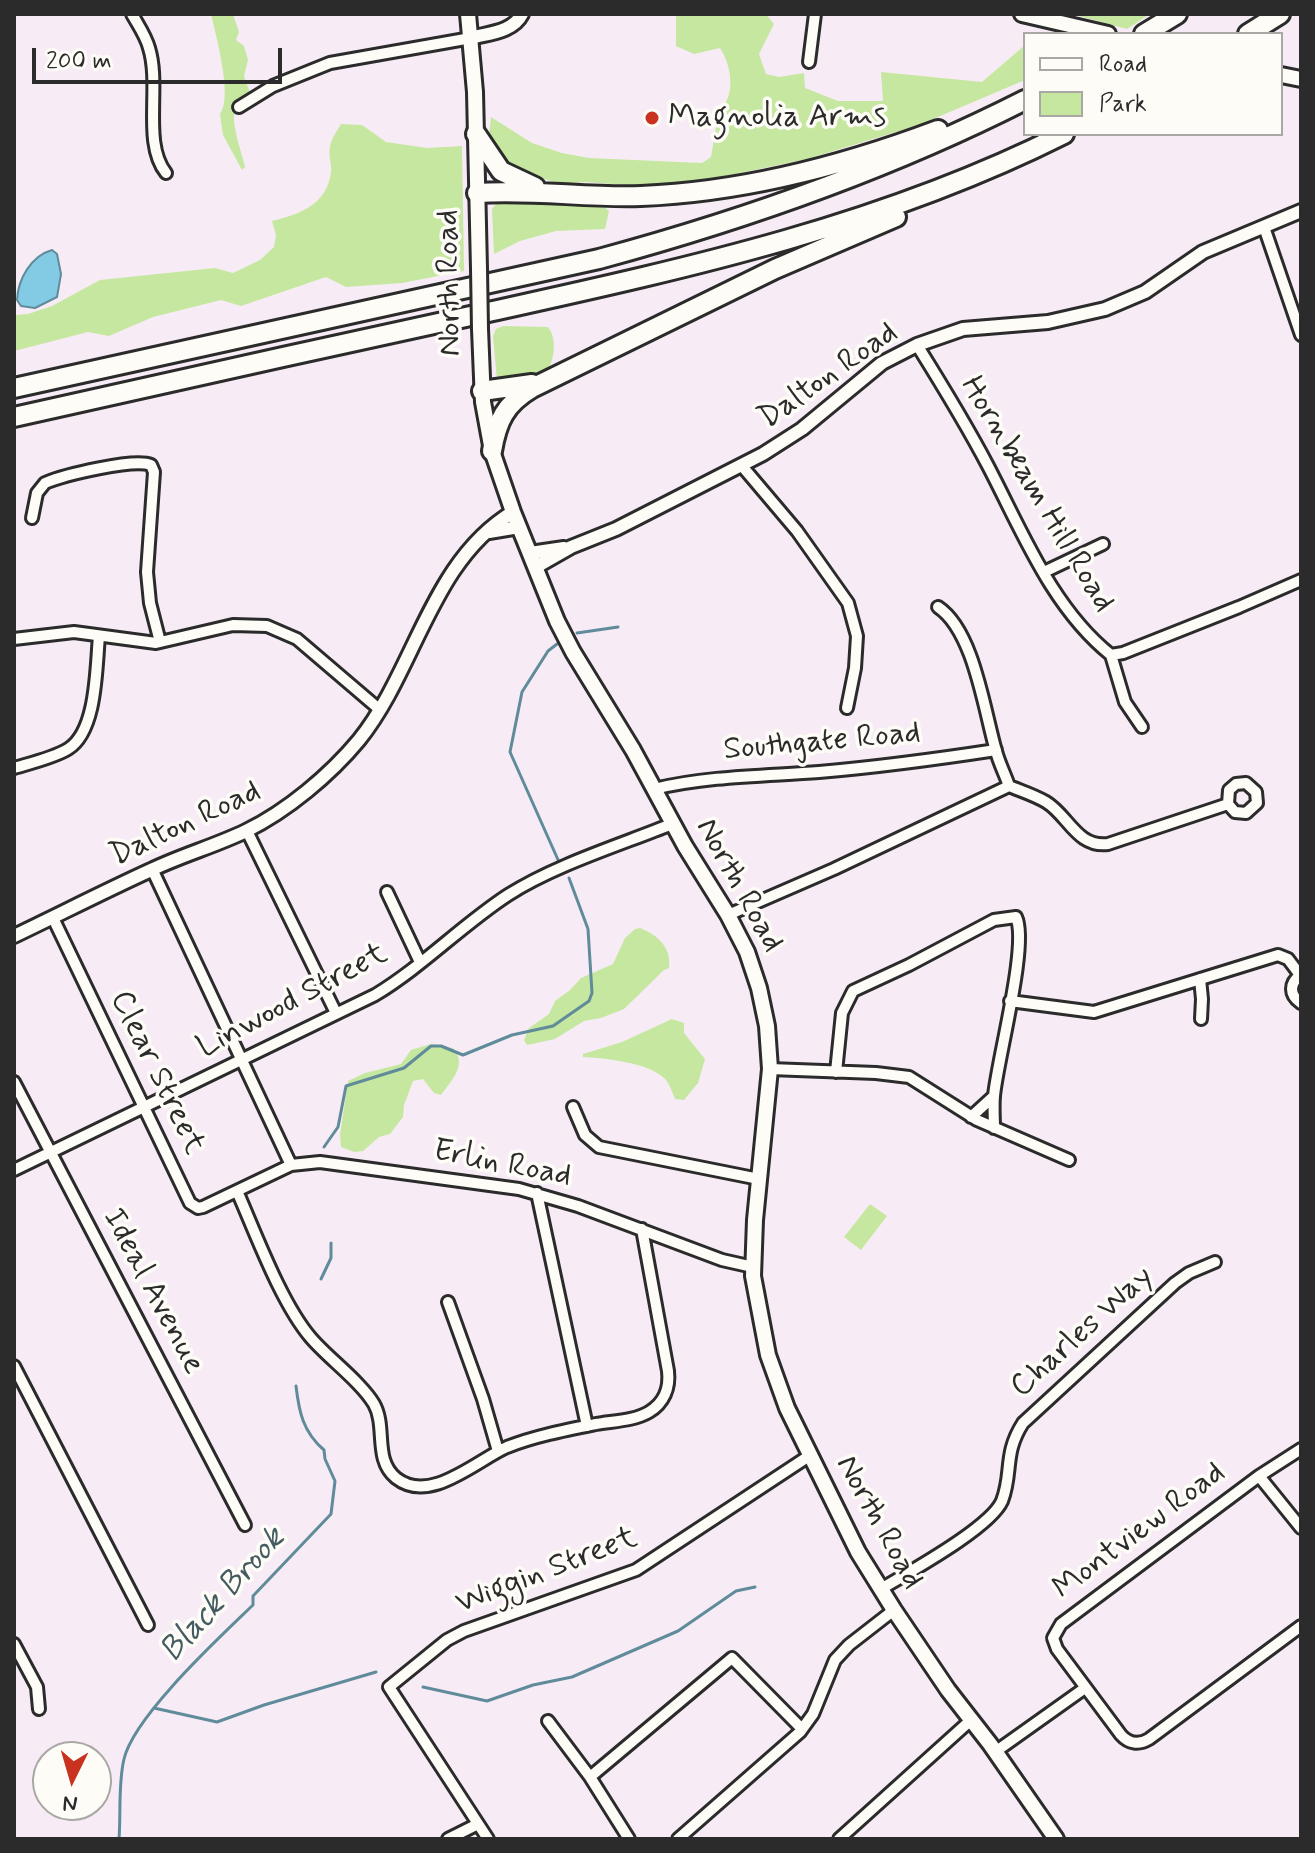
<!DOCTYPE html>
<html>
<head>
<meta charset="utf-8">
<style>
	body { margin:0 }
	#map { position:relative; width:1315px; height:1853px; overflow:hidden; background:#f7ecf5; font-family:Mynerve,sans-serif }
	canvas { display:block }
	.frame { position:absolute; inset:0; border:16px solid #2b2b2b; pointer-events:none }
	.legend { position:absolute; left:1023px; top:32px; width:260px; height:104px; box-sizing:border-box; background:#fdfcf7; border:2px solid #a9a8a5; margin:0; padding:10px 14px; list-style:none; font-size:24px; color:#2b2b2b }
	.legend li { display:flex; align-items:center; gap:16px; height:40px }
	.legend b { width:40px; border:2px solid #a9a8a5 }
	.north { position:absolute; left:32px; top:1741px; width:80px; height:80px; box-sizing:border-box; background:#fdfcf7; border:2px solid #a9a8a5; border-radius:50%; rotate:185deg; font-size:22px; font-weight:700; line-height:32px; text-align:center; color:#2b2b2b }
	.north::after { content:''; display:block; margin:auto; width:28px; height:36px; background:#c8321e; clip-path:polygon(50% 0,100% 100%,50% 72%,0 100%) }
	.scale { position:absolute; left:32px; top:48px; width:250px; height:36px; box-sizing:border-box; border:4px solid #2b2b2b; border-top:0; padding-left:10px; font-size:24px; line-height:28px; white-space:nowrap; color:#2b2b2b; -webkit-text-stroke:6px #fdfcf7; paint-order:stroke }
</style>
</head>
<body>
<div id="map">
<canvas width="1315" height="1853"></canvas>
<div class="frame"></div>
<ul class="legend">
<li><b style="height:10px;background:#fdfcf7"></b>Road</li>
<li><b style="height:22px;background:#c6e7a0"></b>Park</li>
</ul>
<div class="north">N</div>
<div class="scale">200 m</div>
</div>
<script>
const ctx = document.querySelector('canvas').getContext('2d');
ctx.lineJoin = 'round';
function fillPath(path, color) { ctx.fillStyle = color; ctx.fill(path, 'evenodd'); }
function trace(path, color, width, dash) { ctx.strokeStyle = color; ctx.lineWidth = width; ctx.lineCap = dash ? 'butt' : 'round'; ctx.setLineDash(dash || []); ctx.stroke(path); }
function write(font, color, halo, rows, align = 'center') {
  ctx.font = font + ' Mynerve,sans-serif'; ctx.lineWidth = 7; ctx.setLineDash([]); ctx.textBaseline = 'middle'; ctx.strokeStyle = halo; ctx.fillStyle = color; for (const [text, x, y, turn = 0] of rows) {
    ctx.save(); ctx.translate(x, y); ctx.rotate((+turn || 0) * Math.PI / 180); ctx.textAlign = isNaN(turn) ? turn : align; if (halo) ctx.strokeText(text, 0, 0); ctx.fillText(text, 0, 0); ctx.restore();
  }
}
fillPath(new Path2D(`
	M211 14H233L239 32 236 40 244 46 248 60 244 76 250 93C246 95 242 97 239 100 226 114 242 151 245 167L242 170 223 135 220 114C233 97 216 36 211 14Z
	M676 14H766L774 24 759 54 766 74 779 77 804 73 805 88 838 101H883L881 72 982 82 1025 45V80L919 125 807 159 716 178 641 186 585 182 560 184 514 169 492 145 489 136 491 117 532 143 562 153 589 158 702 163 711 157 719 110C737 96 731 64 720 48L694 54 676 46Z
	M1082 14H1150L1127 29 1079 16Z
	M341 124 362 125 386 142 427 148 462 146 464 271 402 283 346 287 326 277 241 306 221 300 153 317 109 336 88 332 14 351 15 315 28 314 52 306 100 280 215 268 233 273 260 260 274 247 276 235 272 221C300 214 327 205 331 172 332 164 328 155 330 147 331 139 337 131 341 124Z
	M499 200 602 205 609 211 605 229 556 231 520 241 494 254 492 209Z
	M503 326 548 327C557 338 555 359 547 371L521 379 497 380 493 336 496 329Z
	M640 928C658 935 672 948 669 968L664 970 624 1009 601 1018 584 1021 555 1039 527 1045 524 1040 529 1028 549 1014 555 1001 570 990 581 978 613 964 625 938 635 929Z
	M672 1019 684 1023V1033L705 1059 698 1083 684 1100 675 1099C672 1091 669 1082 663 1077 647 1063 605 1058 583 1057V1054L622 1042Z
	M431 1044 453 1048C468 1065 451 1081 441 1095L434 1093 423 1079 413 1081 404 1105 403 1117 390 1134 379 1137 363 1151 354 1152 341 1147 340 1135 348 1081 365 1073 401 1064 411 1050Z
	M870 1204 887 1216 861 1250 844 1237Z`), '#c6e7a0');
const water = new Path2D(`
	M52 250 57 254 61 274 57 297 35 308 21 306 17 300C18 279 31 256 52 250Z`);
fillPath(water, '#83cbe4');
trace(water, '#608b9a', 2);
trace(new Path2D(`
	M577 633 618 627
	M557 644 548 651 522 692 510 752 559 862
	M324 1147 338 1127 346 1086 404 1068 431 1046H441L463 1055 512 1035 553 1026 589 1001 592 993 588 929 569 878
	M321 1279 331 1258V1243
	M423 1687 487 1701 533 1685 572 1677 678 1631 736 1591 755 1587
	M154 1708 217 1722 264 1705 376 1672
	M119 1839C121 1813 118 1784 124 1759 134 1716 219 1638 253 1605V1596L331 1514 335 1481 325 1459 324 1450C303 1432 299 1412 296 1386`), '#608b9a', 3);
const minor = new Path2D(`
	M132 14C138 25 146 36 149 48 161 86 142 143 166 173
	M809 62 815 14
	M239 107 273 86 330 63 471 38
	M1264 227 1301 335
	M917 345C942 385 966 424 988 466 1022 531 1052 608 1111 655L1123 653 1239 607 1301 580
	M742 466 797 531 848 603 857 636 855 668 847 708
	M32 518 37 493 45 483C64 475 134 458 151 465L154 472 147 572 150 603 160 642
	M1044 572 1103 544
	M938 607C974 631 984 710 996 751 999 763 1005 774 1009 786
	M14 639 74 632 156 643 233 625 267 626 297 639 379 709
	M1111 655 1125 702 1142 727
	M14 768C31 763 53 758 68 749 97 731 96 668 99 636
	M1009 786C1021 791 1034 795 1046 802 1068 815 1077 848 1108 844L1228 804 1235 812 1246 813 1257 803 1256 792 1246 783 1236 784 1229 790 1228 804
	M654 789C708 776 764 776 819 772 878 767 937 759 996 750
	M247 831 336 1013
	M152 869 291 1165
	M387 892 420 962
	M728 915 834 869 1009 786
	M53 918 190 1203 198 1208 203 1207 291 1165 320 1162 519 1189 578 1206 722 1260 753 1267
	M1301 975C1289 983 1289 995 1301 1003
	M1200 979 1202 999 1201 1019
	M1010 1001 1094 1012 1278 955 1288 959 1300 975
	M770 1069 876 1073 909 1077 977 1120 1069 1160
	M836 1072 842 1013 853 991 909 965 994 920 1016 917C1029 944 997 1061 994 1096 993 1107 994 1118 994 1128
	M14 1082 245 1525
	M573 1107 585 1135 599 1147 759 1179
	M971 1117 994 1096
	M14 1170 375 995C423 966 462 925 508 895 555 865 620 845 672 824
	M237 1191C256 1234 281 1303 311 1338 328 1358 361 1382 374 1404 387 1427 373 1459 396 1478 430 1505 477 1460 507 1447 535 1436 566 1430 596 1424 612 1421 634 1421 649 1412 664 1403 670 1388 668 1371L642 1229
	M537 1193 587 1426
	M448 1302 483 1399 498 1451
	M14 1366 148 1625
	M1259 1476 1301 1449
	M1301 1528 1259 1476 1061 1624 1053 1638 1057 1649 1121 1735C1129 1744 1139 1745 1149 1739L1301 1626
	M881 1589C909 1572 990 1528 1002 1501 1013 1473 1003 1454 1023 1423L1175 1283 1189 1273 1215 1262
	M14 1644 37 1687 39 1709
	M548 1721 590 1777 629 1839
	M995 1752 1085 1688
	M590 1777 732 1658 802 1729
	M448 1839 478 1824
	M488 1839 389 1687 447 1640 464 1631 636 1570 809 1456
	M678 1839 800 1732 813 1714 835 1660 849 1645 894 1610
	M839 1839 971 1720`);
const tertiary = new Path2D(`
	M471 38C489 33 513 32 522 14
	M489 532 519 527
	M530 553 564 548
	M536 567 571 547 616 529 763 454 802 429 882 363 917 345 963 329 1048 322 1105 309 1145 292 1203 252 1301 211
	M14 936C60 914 105 891 151 870 182 855 215 846 246 831 287 811 330 775 359 740 416 669 431 561 513 512`);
const secondary = new Path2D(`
	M468 14 475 92 479 269
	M1022 14 1108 34
	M1281 75 1301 79
	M480 329 483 402 492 451 513 512 557 621 573 652 633 750 685 846 728 915 747 952 759 988 767 1026 770 1069 755 1220 753 1276 768 1355 787 1408 858 1552 894 1610 948 1690 990 1744 1056 1839`);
const motorway = new Path2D(`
	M1144 34 1177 14
	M1248 34 1280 14
	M476 134 501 171 535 187
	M477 193C532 189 587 198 641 196 742 192 845 165 938 130
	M14 388 599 259C747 219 889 169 1025 100
	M482 391 532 384
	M14 417C168 383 321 348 475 315 678 270 877 228 1064 134
	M492 451C497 421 505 404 532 388L775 269 896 217`);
trace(minor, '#2b2b2b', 16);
trace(tertiary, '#2b2b2b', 18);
trace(secondary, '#2b2b2b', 20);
trace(motorway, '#2b2b2b', 24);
trace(minor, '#fdfcf7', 10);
trace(tertiary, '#fdfcf7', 12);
trace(secondary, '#fdfcf7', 14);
trace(motorway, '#fdfcf7', 18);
const secondaryBridge = new Path2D(`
	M479 269 480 329`);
trace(secondaryBridge, '#2b2b2b', 20, []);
trace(secondaryBridge, '#fdfcf7', 14);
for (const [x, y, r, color] of [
	[652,118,8,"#c8321e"]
]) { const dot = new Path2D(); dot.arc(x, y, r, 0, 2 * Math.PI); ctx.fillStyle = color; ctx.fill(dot); trace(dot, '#fdfcf7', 3); }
write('32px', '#2b2b2b', '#fdfcf7', [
	["Magnolia Arms",668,118]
], 'left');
write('32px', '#2b2b2b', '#fdfcf7', [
	["North Road",451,283,-91],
	["Dalton Road",829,377,-35],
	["Hornbeam Hill Road",1036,495,59],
	["Southgate Road",822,743,-5],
	["Dalton Road",186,825,-25],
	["North Road",738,886,61],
	["Linwood Street",293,1002,-28],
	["Clear Street",156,1073,64],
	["Erlin Road",502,1165,11],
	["Ideal Avenue",152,1292,62],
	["Charles Way",1083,1333,-42],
	["North Road",878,1523,61],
	["Montview Road",1140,1532,-37],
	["Wiggin Street",547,1572,-21]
]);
write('italic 34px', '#455b62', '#fdfcf7', [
	["Black Brook",224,1596,-48]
]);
</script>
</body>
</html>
